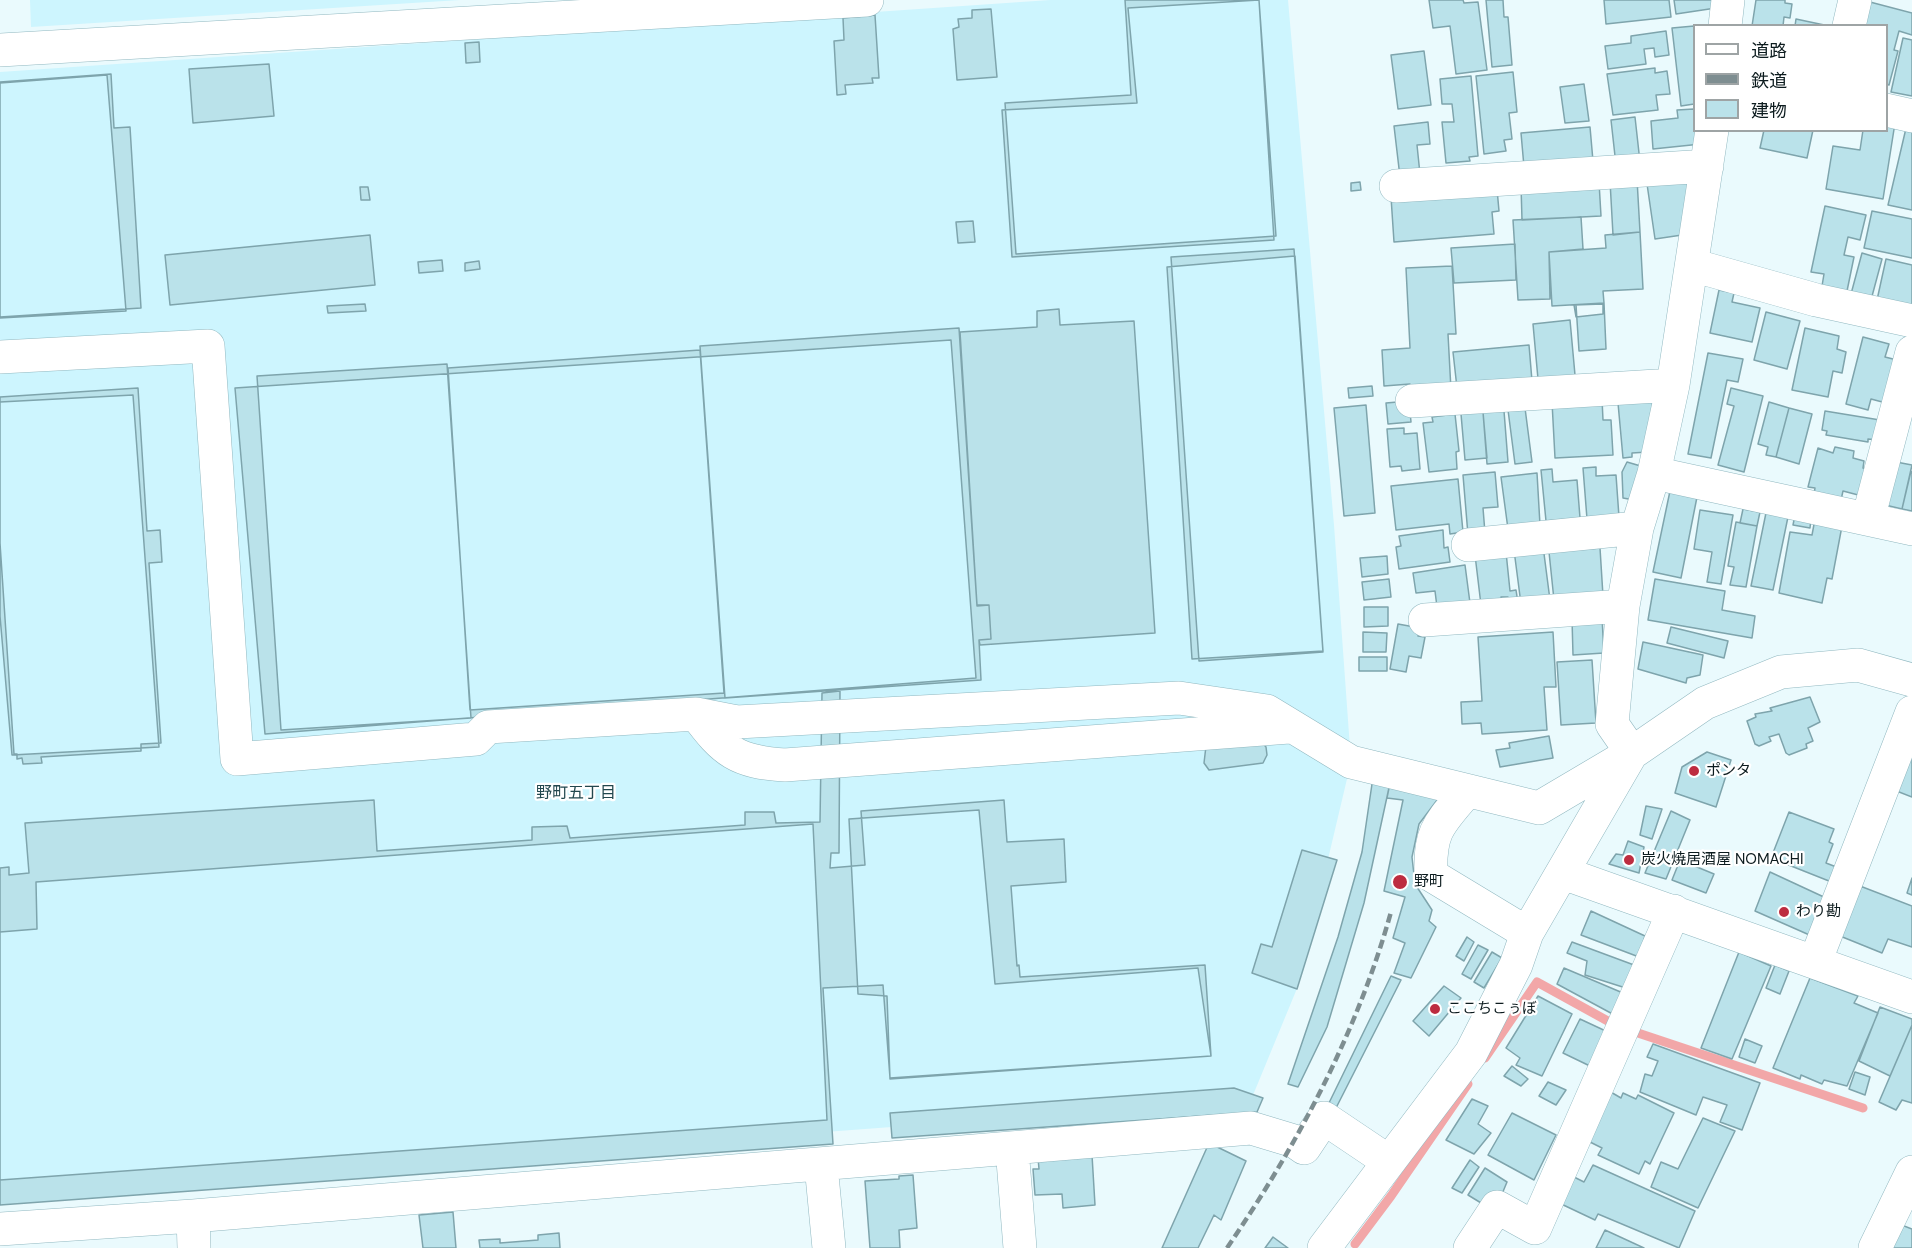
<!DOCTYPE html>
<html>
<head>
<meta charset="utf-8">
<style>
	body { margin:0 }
	#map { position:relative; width:1912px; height:1248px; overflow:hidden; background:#eafafd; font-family:"DM Sans","Noto Sans JP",sans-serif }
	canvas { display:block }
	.legend { position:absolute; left:1693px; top:24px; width:195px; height:108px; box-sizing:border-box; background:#fff; border:2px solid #9ea4a5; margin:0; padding:8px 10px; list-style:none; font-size:18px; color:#0c1b1e }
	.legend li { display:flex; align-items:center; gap:12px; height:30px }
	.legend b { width:30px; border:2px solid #9ea4a5 }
</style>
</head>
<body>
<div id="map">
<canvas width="1912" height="1248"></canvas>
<ul class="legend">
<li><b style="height:8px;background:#fff"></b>道路</li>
<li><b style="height:8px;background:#7e8e91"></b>鉄道</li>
<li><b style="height:16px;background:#bae2ea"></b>建物</li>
</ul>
</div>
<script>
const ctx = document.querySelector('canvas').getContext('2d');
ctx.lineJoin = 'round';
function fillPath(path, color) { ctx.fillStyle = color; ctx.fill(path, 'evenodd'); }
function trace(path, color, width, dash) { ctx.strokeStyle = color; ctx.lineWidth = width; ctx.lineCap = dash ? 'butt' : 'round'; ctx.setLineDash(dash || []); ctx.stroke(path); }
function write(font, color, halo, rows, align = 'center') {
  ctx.font = font + ' "DM Sans","Noto Sans JP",sans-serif'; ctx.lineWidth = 4.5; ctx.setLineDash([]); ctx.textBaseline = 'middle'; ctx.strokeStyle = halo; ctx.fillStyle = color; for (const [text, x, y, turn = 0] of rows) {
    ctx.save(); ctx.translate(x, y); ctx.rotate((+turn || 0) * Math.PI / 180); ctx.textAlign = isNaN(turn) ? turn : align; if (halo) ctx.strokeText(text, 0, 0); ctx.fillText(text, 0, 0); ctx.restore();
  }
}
fillPath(new Path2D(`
	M30 0H460L31 27Z
	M1050 0H1288L1334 525 1351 762 1298 986 1251 1100 0 1194V72Z`), '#cdf5fe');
trace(new Path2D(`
	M1632 1031 1863 1108
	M1485 1058 1537 982 1615 1025
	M1355 1244 1391 1196 1468 1084`), '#f2a7a8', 9);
const building = new Path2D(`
	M1125 0H1259L1276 236 1016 254 1005 103 1131 95Z
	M1259 0 1274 240 1012 257 1002 110 1137 103 1128 8Z
	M1429 0H1463L1464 3 1478 2 1487 70 1456 74 1450 26 1433 28Z
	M1486 0H1503L1504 17H1508L1512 65 1492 67Z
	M1604 0H1669L1671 17 1606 24Z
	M1674 0H1715L1716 8 1676 14Z
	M1756 0H1785V3L1792 4 1790 18 1784 17 1783 26H1752Z
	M1870 2 1912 13V35L1899 31 1894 50 1898 51 1889 85 1886 84V26H1863Z
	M991 9 997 77 957 80 953 29 959 27 958 19 972 18V10Z
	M875 15 879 78H872L873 83 845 85 846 94 837 95 834 41 844 40 843 18Z
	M1796 19 1829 26H1795Z
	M1694 26V104L1681 106 1672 28Z
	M1666 31 1669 55 1655 57 1654 48 1644 49 1646 64 1608 69 1605 46 1631 43V36Z
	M1903 38 1912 40V96L1891 92Z
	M479 42 480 62 466 63 465 43Z
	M1424 51 1431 105 1398 109 1391 55Z
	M269 64 274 116 193 123 189 69Z
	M1655 68V73L1667 71 1670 94 1656 95 1658 110 1613 115 1607 74Z
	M1513 72 1517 112 1509 113 1512 139 1504 140 1506 151 1484 154 1476 76Z
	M111 74 114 128 130 127 141 308 0 317V82Z
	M107 75 126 311 0 318V83Z
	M1471 76 1478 156 1469 157 1470 161 1446 163 1442 122H1454L1452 104H1442L1440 79Z
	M1584 84 1589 121 1565 123 1560 87Z
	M1694 109V130H1702L1701 144 1653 149 1651 121 1678 118 1677 110Z
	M1635 117 1640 162 1616 165 1611 120Z
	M1428 122 1430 144 1417 145 1420 174 1400 177 1394 126Z
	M1886 122 1895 123 1883 199 1826 189 1833 146 1860 150 1863 130H1886Z
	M1907 124 1912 125V210L1888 205Z
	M1590 127 1593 161 1524 167 1521 133Z
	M1764 130H1813L1807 158 1760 148Z
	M1637 179 1640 232 1613 235 1610 181Z
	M1691 179 1682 235 1655 239 1647 184Z
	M1360 182 1361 190 1351 191V183Z
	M1599 182 1601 216 1522 220 1521 186Z
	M360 187H368L370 200H361Z
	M1497 189 1499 211 1492 212 1494 234 1394 242 1391 197Z
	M1825 206 1866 215 1860 240 1848 237 1844 255 1854 257 1847 291 1822 286 1824 274 1811 272Z
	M1872 211 1912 219V258L1864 248Z
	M1581 217 1583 249 1549 252 1550 299 1518 300 1513 220Z
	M973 221 975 242 958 243 956 222Z
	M1640 232 1643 289 1603 291 1604 303 1552 306 1549 252 1606 248 1605 235Z
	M370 235 375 285 170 305 165 255Z
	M1515 244 1516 280 1454 283 1451 248Z
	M1294 249 1323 652 1199 661 1171 257Z
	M1862 253 1882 259 1871 300 1851 294Z
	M1295 256 1323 651 1192 659 1167 267Z
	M1886 259 1912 265V308L1877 300Z
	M442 260 443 271 419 273 418 262Z
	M479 261 480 269 465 271V263Z
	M1452 266 1456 334H1448L1451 390 1411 392 1410 384 1384 386 1382 350 1410 348 1406 268Z
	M1719 290 1734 293 1732 302 1760 308 1752 342 1710 333Z
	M1604 303 1606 349 1579 351 1576 305Z
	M365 304 366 311 328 313 327 306Z
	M1603 304V314L1576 317 1574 305Z
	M1059 309 1060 325 1134 321 1155 633 980 645 979 640 991 639 989 605H977L960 332 1037 327V311Z
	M1766 312 1800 321 1787 369 1754 360Z
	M1570 320 1575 375 1538 379 1533 324Z
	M959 328 977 606 989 605 991 639 979 640 981 680 725 698 700 346Z
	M1805 328 1839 336 1837 349 1846 352 1842 373 1833 371 1828 397 1792 390Z
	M1863 337 1889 344 1885 357 1897 360 1886 403 1871 399 1868 410 1846 404Z
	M951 340 976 678 265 734 235 388Z
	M1529 345 1532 381 1457 388 1453 352Z
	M700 350 724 693 470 710 448 368Z
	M1708 353 1743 359 1738 382 1727 380 1711 458 1688 454Z
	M447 364 471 718 281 730 257 376Z
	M1372 386 1373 396 1349 398 1348 388Z
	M138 388 147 531 160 530 162 562 149 563 161 743 141 744V751L41 757 42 763 23 764 22 758 17 759V754H14L0 543V397Z
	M1731 388 1763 396 1744 472 1718 465 1734 406 1727 404Z
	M133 395 159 747 12 755 0 616V402Z
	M1602 399 1603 420H1611L1613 455 1555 458 1552 402Z
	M1653 400 1648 452 1632 453V457L1623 458 1618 403Z
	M1409 401 1411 422 1388 424 1386 403Z
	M1769 402 1789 408 1776 457 1766 455 1768 447 1758 444Z
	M1366 405 1375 513 1344 516 1334 408Z
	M1525 408 1532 462 1515 464 1508 410Z
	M1789 408 1812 414 1799 464 1776 457Z
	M1504 411 1508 462 1487 464 1483 412Z
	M1825 411 1880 420 1877 440 1868 439V442L1826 435 1827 431 1822 430Z
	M1483 412 1487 458 1465 460 1461 414Z
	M1455 414 1459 451 1456 452 1457 469 1429 472 1423 423 1433 422 1432 417Z
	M1404 428V434L1417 433 1420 469 1402 471 1401 466 1390 467 1387 429Z
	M1835 447 1854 451 1853 458 1864 461 1863 468 1869 470 1862 496 1843 491 1841 500 1814 494 1815 488 1808 487 1818 448 1833 453Z
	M1891 461 1912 465 1902 509 1881 504Z
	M1627 462 1644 467 1634 500 1623 498 1622 472Z
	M1596 467V476L1616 475 1619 517 1587 519 1583 468Z
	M1552 469 1553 482 1577 480 1580 518 1546 521 1541 470Z
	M1911 471 1912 472V511L1902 509Z
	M1495 472 1498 507 1483 508 1485 533 1468 535 1463 475Z
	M1537 473 1540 525 1508 529 1501 477Z
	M1458 479 1463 532 1450 534 1449 524 1396 530 1391 486Z
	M1670 491 1697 497 1681 578 1653 572Z
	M1767 508 1789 512 1773 590 1751 586Z
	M1743 509 1760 512 1757 526 1740 523Z
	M1700 510 1733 515 1721 584 1707 582 1712 552 1694 549Z
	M1795 515 1811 518 1810 528 1793 525Z
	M1815 519 1842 526 1832 579 1827 578 1822 603 1779 593 1790 532 1812 535Z
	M1736 522 1757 526 1746 587 1730 585 1734 567 1728 566Z
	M1443 530 1444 548 1448 547 1450 562 1399 569 1396 547 1401 546 1399 536Z
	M1543 546 1550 600 1521 604 1514 550Z
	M1600 548 1603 596 1554 600 1549 552Z
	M1506 552 1510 591 1516 590 1518 603 1509 604 1508 597H1501L1502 603 1481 605 1475 555Z
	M1387 556 1388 574 1362 577 1360 558Z
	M1465 565 1470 603 1437 607 1435 591 1416 593 1413 573Z
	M1389 579 1391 597 1364 600 1362 582Z
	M1655 579 1725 591 1722 610 1755 616 1752 638 1648 620Z
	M1364 607H1388V626L1364 627Z
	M1602 618 1604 653 1573 655 1572 619Z
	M1398 624 1420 628 1418 636 1425 637 1421 658 1409 656 1406 672 1390 669Z
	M1671 627 1728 641 1724 658 1667 643Z
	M1363 632 1387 633 1386 652H1363Z
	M1553 632 1556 687H1544L1547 730 1482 734 1481 723 1462 724 1461 702 1482 701 1478 637Z
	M1643 642 1703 655 1700 675 1687 678 1686 683 1638 669Z
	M1359 657H1387V671H1359Z
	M1592 660 1596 723 1561 725 1557 662Z
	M840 691 839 853H831L830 868 865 865 861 811 1004 800 1007 842 1064 839 1066 882 1011 886 1017 966 1019 965 1020 977 1205 965 1211 1056 890 1078 883 985 823 988 833 1144 0 1205V868L9 867V875L29 873 25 823 374 800 377 851 532 840V827L567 826 570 838 745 825V812H774L776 823 820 822 822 693Z
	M1810 697 1820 722 1808 728 1813 741 1806 744 1807 748 1789 755 1786 753 1779 734 1769 737 1771 741 1759 746 1755 744 1747 721 1756 717 1755 714 1772 711 1770 708Z
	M1549 736 1553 758 1500 767 1496 750 1510 748 1509 743Z
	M1260 740 1266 747 1267 755 1263 763 1209 770 1204 763 1206 746Z
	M1912 745V797L1894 790Z
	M1707 752 1731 760 1716 807 1675 793 1682 767Z
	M1390 783 1441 795 1419 824 1412 857 1415 884 1432 910 1429 921 1436 927 1411 978 1394 973 1405 943 1393 938 1405 897 1384 891 1403 800 1387 798Z
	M1390 783 1364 903 1327 1027 1298 1087 1288 1084 1338 937 1362 852 1372 784Z
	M1646 806 1662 809 1652 839 1640 835Z
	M979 810 995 984 1198 968 1211 1056 890 1079 887 996 858 994 849 819Z
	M1671 811 1690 820 1666 879 1645 873Z
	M1789 812 1834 829 1829 842 1833 844 1826 863 1839 868 1834 883 1771 858Z
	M813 824 827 1120 0 1180V932L37 929 36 882Z
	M1628 841 1644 847 1639 873 1609 864 1616 854 1623 855Z
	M1302 850 1337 860 1297 989 1252 973 1261 944 1272 947Z
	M1680 860 1714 874 1706 893 1672 880Z
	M1770 872 1826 898 1814 937 1755 911Z
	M1912 878V895L1907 893Z
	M1860 886 1912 906V947L1888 939 1882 953 1840 936Z
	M1591 911 1645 936 1639 957 1581 935Z
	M1467 937 1474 942 1464 961 1456 956Z
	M1572 942 1634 965 1632 990 1585 975 1587 961 1567 953Z
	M1478 945 1488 950 1471 979 1462 974Z
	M1492 952 1502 958 1484 988 1474 982Z
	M1739 952 1771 966 1732 1059 1701 1048Z
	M1775 965 1789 971 1780 994 1766 988Z
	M1564 968 1630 996 1620 1018 1557 984Z
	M1391 976 1401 980 1336 1108 1327 1107Z
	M1810 978 1858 996 1854 1003 1878 1013 1847 1086 1824 1080 1822 1084 1801 1075 1800 1079 1773 1068Z
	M1444 986 1461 998 1429 1036 1413 1021Z
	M1538 996 1572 1014 1542 1076 1516 1065 1520 1058 1506 1048Z
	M1880 1007 1912 1019V1025L1890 1076 1859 1061Z
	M1580 1019 1610 1033 1592 1067 1563 1053Z
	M1912 1025V1103L1902 1100 1896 1110 1879 1102Z
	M1745 1039 1762 1046 1755 1063 1739 1057Z
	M1653 1044 1760 1083 1742 1130 1720 1122 1727 1105 1703 1097 1696 1115 1640 1092 1645 1074 1652 1076 1658 1061 1647 1057Z
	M1512 1066 1528 1079 1521 1086 1504 1076Z
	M1855 1072 1870 1077 1865 1095 1849 1089Z
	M1548 1082 1566 1090 1556 1105 1539 1096Z
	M1234 1088 1263 1098 1257 1112 892 1138 890 1113Z
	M1609 1091 1621 1098 1623 1093 1636 1099 1638 1095 1674 1113 1650 1164 1645 1161 1639 1174 1598 1155 1602 1148 1586 1140Z
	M1472 1099 1488 1106 1478 1124 1491 1133 1474 1154 1446 1140Z
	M1512 1113 1556 1135 1534 1180 1488 1155Z
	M1703 1118 1735 1131 1698 1208 1651 1187 1661 1162 1678 1169Z
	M1209 1143 1246 1161 1221 1220 1214 1215 1198 1248H1162Z
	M1092 1155 1095 1205 1063 1208 1062 1194 1035 1195 1033 1169H1039L1038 1158Z
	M1470 1160 1479 1167 1462 1193 1452 1188Z
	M1593 1165 1695 1211 1679 1248 1598 1214 1595 1220 1557 1202 1570 1175 1584 1182Z
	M1485 1168 1507 1182 1502 1194 1492 1192 1486 1196V1206L1468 1195Z
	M913 1175 917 1228 899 1230 900 1248H870L865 1181 899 1179V1176Z
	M453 1212 456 1248H423L419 1215Z
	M1899 1224 1912 1229V1248H1892Z
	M1605 1230 1644 1248H1596Z
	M559 1233 560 1248H480L479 1240 500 1239V1243L538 1240V1235Z
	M1273 1237 1288 1248H1265Z`);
fillPath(building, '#bae2ea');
trace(building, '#7ea4ac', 1.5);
const minor = new Path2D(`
	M1725 26 1728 0
	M1849 26 1855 0
	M0 50 867 0
	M1886 110 1912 116
	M1396 186 1707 166
	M1692 265 1816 300 1912 321
	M0 357 208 346 237 759 476 739 488 727 696 714 737 722 1179 698 1267 711 1351 762 1539 808 1632 753 1705 703 1781 672 1858 665 1912 680
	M1412 401 1673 385
	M1654 473 1912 529
	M1868 519 1912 352
	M1468 545 1637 528
	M1425 620 1623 606
	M696 714C724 752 737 762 785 765L1289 727
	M1632 753 1612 724 1623 606 1637 528 1654 473 1673 385 1712 130
	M1467 791C1440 823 1429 830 1431 875L1527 933
	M1563 873 1912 997
	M1815 962 1912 712
	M1012 1148 1020 1248
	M821 1165 829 1248
	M193 1216 194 1248
	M0 1229 193 1216 1251 1128 1294 1141 1304 1148 1324 1118 1388 1161
	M1324 1248 1471 1053 1516 965 1527 933 1631 754
	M1470 1248 1497 1207 1535 1228 1674 911
	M1875 1248 1912 1172`);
trace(minor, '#91b8c0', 34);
trace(minor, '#fff', 33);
trace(new Path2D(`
	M1227 1248C1298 1144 1357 1033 1391 912`), '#7e8e91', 4.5, [9, 4.5]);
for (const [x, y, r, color] of [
	[1694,771,6,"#bd2c40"],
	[1629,860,6,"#bd2c40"],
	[1400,882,8,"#bd2c40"],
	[1784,912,6,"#bd2c40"],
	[1435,1009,6,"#bd2c40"]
]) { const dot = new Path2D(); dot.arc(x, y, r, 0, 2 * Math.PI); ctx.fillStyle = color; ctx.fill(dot); trace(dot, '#fff', 2); }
write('15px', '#0c1b1e', '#fff', [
	["ポンタ",1706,771],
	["炭火焼居酒屋 NOMACHI",1641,860],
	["野町",1414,882],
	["わり勘",1796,912],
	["ここちこぅぼ",1447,1009]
], 'left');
write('16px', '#22474e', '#fff', [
	["野町五丁目",576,794]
]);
</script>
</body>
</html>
